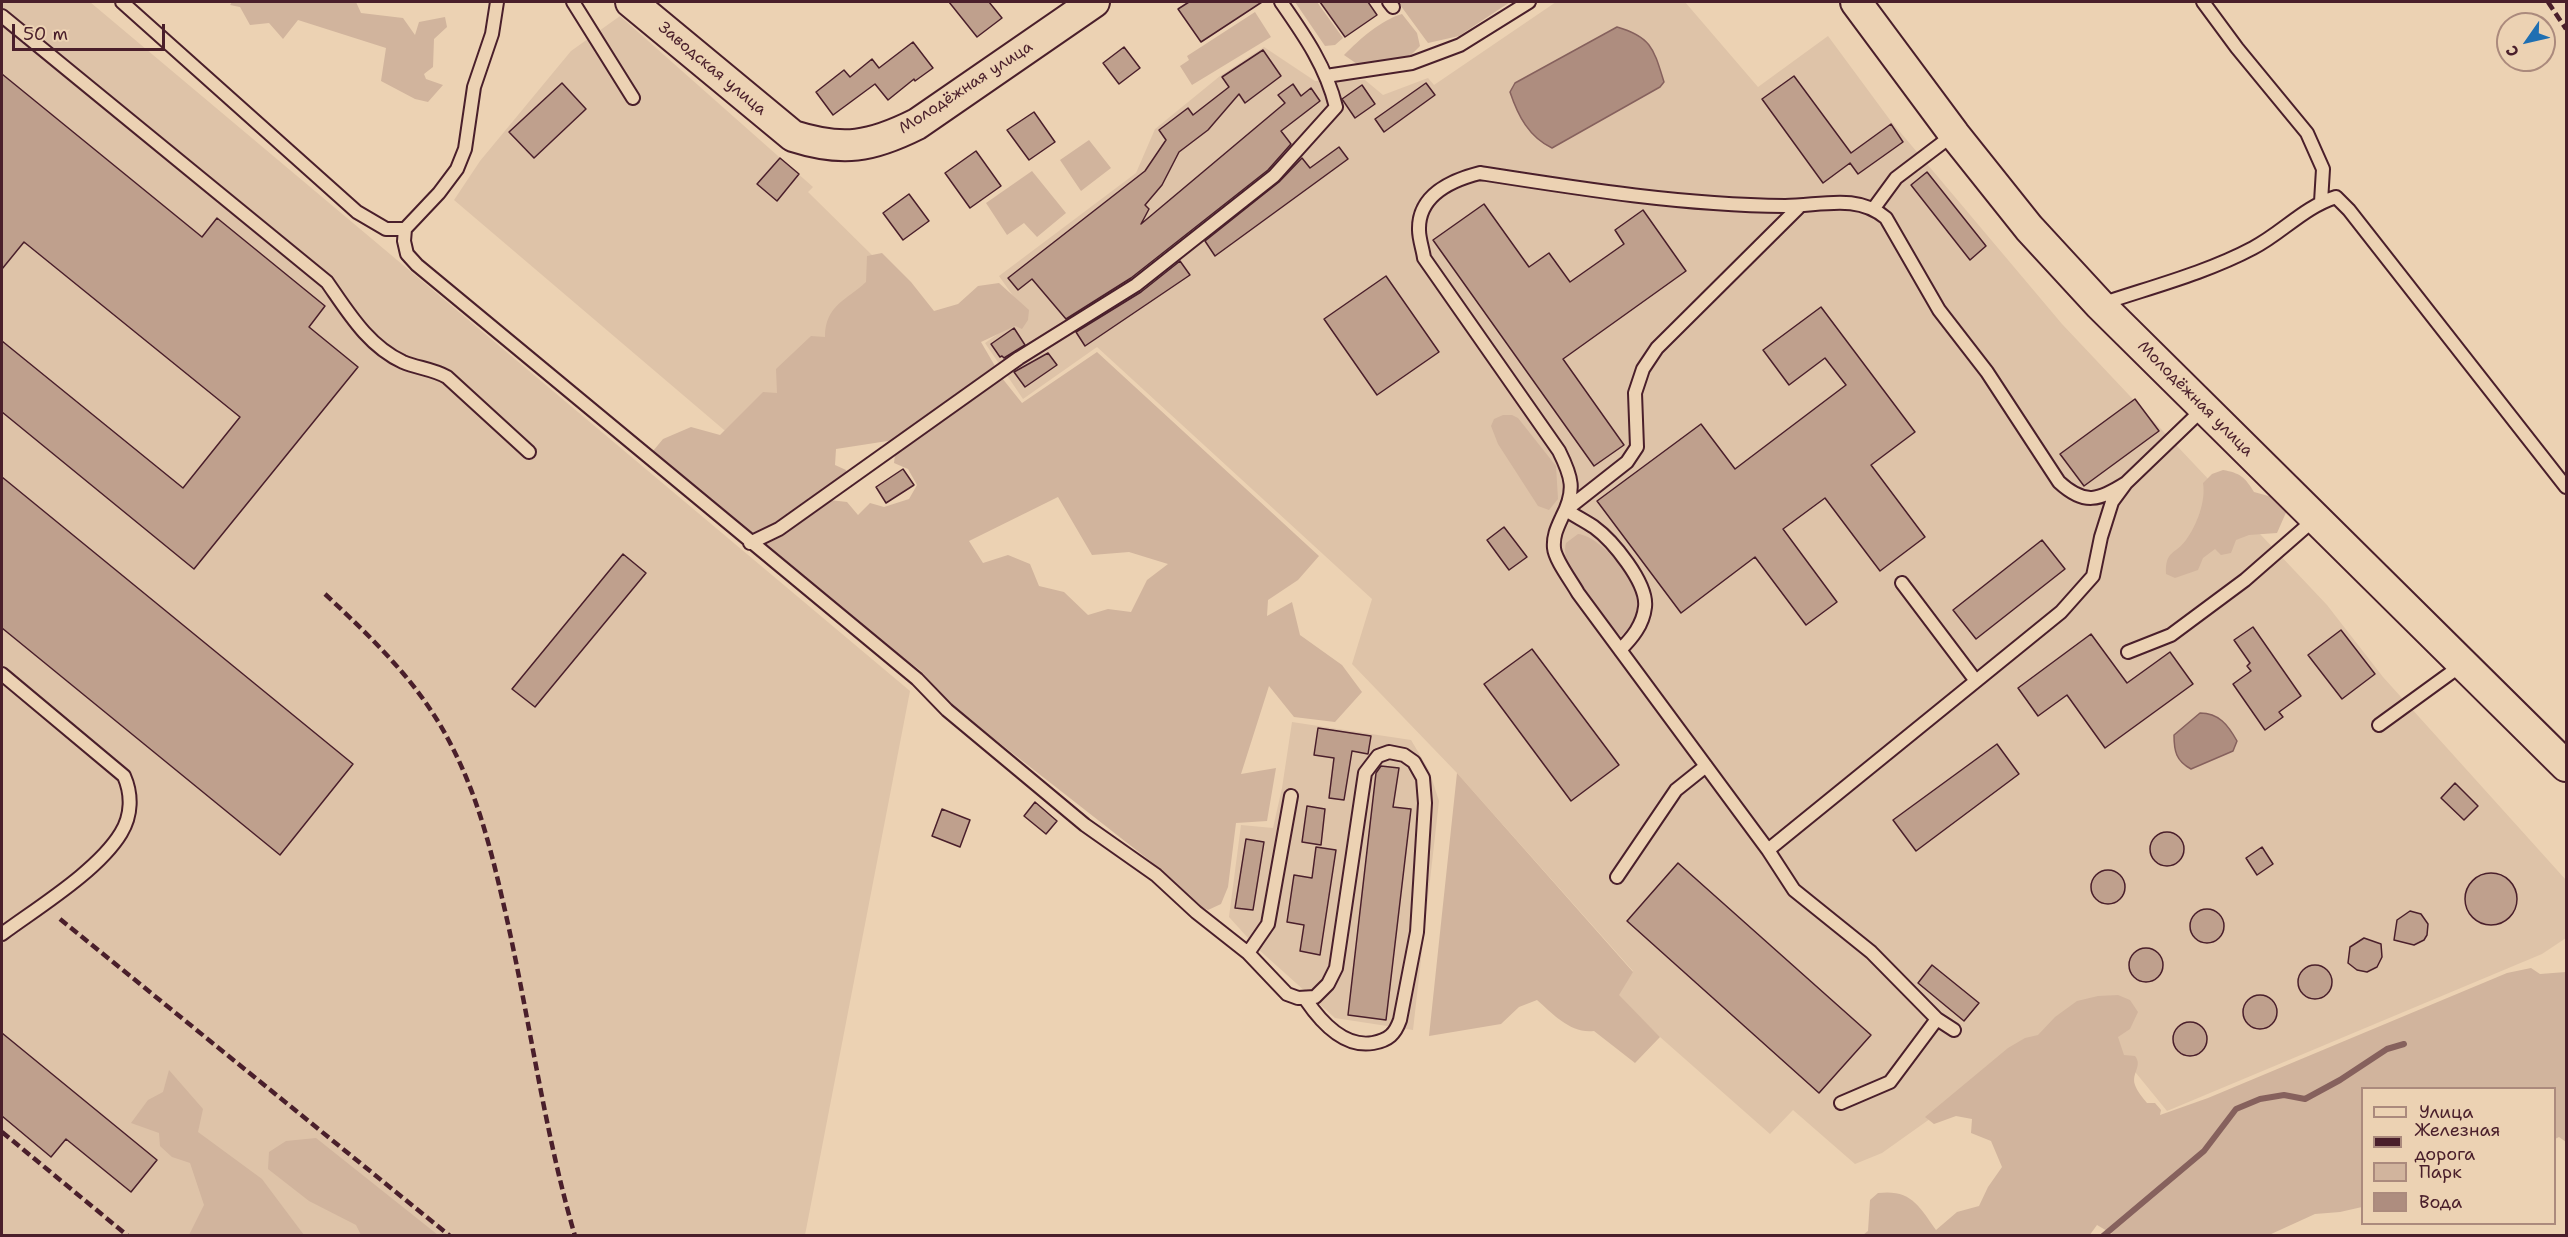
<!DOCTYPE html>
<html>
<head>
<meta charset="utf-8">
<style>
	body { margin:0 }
	#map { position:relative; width:2568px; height:1237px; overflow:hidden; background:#ecd2b3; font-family:"Shantell Sans",sans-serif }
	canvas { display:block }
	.frame { position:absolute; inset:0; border:3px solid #4a1f2b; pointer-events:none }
	.legend { position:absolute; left:2361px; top:1087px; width:195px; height:138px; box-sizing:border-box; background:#ecd2b3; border:2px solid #ab8a7d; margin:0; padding:8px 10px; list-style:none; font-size:18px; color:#4a1f2b }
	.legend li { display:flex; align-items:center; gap:12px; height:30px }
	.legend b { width:30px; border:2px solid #ab8a7d }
	.north { position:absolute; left:2496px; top:12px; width:60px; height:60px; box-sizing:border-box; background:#ecd2b3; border:2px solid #ab8a7d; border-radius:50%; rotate:236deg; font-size:16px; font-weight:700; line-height:24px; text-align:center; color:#4a1f2b }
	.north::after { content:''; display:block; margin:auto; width:21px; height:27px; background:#1f6fb2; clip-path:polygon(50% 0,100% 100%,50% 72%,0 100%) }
	.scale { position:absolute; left:12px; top:24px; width:153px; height:27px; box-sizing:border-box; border:3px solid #4a1f2b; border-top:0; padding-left:8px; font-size:18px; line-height:21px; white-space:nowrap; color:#4a1f2b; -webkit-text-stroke:4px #ecd2b3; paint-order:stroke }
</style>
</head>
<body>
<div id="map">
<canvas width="2568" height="1237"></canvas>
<div class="frame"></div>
<ul class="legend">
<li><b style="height:8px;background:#ecd2b3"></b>Улица</li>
<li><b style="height:8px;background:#4a1f2b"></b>Железная дорога</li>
<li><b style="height:16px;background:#d1b49d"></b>Парк</li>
<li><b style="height:16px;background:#ae8d7f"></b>Вода</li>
</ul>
<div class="north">С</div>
<div class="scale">50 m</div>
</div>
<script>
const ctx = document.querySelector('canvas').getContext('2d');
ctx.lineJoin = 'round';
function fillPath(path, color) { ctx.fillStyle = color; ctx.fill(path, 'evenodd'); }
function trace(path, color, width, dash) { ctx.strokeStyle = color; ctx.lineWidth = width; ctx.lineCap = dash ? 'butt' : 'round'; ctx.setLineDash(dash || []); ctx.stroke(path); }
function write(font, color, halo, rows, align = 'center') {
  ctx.font = font + ' "Shantell Sans",sans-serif'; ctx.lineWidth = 6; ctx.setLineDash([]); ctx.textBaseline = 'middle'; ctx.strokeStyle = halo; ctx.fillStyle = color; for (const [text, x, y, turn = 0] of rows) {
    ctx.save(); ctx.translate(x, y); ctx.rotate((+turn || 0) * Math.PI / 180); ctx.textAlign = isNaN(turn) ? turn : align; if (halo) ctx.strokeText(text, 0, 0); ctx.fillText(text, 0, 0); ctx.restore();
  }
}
fillPath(new Path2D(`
	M2 2H90L910 691 805 1235 2 1236Z
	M1556 2H1685L1758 87 1828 36 1890 120 2062 324 2327 605 2383 677 2566 880V938L2542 954 2167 1111 2136 1073 2076 1015 1882 1153 1855 1164 1793 1110 1770 1134 1660 1037 1618 995 1633 971 1457 773 1352 664 1372 599 1097 347 1023 399 985 343 1026 314 999 276 1136 173 1155 129 1220 76 1264 47 1315 81 1365 80 1383 95 1428 78 1434 85Z
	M620 16 813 187 808 192 939 321 757 458 454 200 480 161 571 51Z
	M1292 722 1411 740 1429 770 1439 801 1413 1030 1335 1018 1258 949 1229 917 1241 825 1273 828 1282 788Z`), '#dec3a8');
fillPath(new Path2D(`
	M232 2H356L361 13 403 18 415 35 419 22 445 17 447 27 434 39 433 67 424 74 426 79 443 85 428 102 415 99 381 81 386 48 298 20 283 39 269 23 250 25 240 7 230 5Z
	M1295 2H1317L1343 38 1335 45 1325 46Z
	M1398 2H1510L1459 36 1428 43Z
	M1255 12 1271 37 1192 85 1180 66 1189 60 1187 56Z
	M1402 14 1417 33 1420 46 1409 57 1357 64 1344 55C1360 39 1381 20 1402 14Z
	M1089 140 1111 168 1081 191 1060 160Z
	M1032 171 1066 213 1037 237 1024 223 1007 235 986 203Z
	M882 253 911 282 934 311 958 304 978 286 999 283 1029 310 1028 320 1022 329 1015 326 981 342 1002 378 1022 403 1097 352 1319 556 1298 580 1268 600 1267 616 1292 602 1300 635 1342 665 1362 692 1335 722 1294 717 1269 686 1241 774 1276 768 1267 821 1236 823 1228 887 1221 904 1208 910 1196 904 1149 860 956 709 920 670 875 637 653 451 663 439 691 427 720 435 763 392 777 393 776 369 811 336 825 337C825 305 847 300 866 282L867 256ZM935 425 895 455 894 463 908 469 917 485 909 499 884 507 870 503 858 515 847 502 830 500 848 485 846 470 835 465 836 449 894 440ZM1058 497 1092 555 1129 552 1168 564 1147 580 1131 612 1108 609 1088 615 1064 592 1039 586 1030 564 1008 555 983 563 969 541Z
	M1503 415H1512L1518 418 1556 466 1558 499 1549 510 1538 506 1498 444 1491 426 1494 419Z
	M2223 470C2240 473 2245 477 2254 492L2272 497 2288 508 2277 533 2249 535 2236 540 2231 553 2221 555 2215 549 2203 558 2198 570 2175 578 2166 574C2165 550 2175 555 2186 540 2197 525 2206 501 2203 483L2212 474Z
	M1578 534C1601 536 1643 585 1638 609 1636 620 1628 629 1621 636 1604 618 1558 569 1566 543Z
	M1457 773 1633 972 1619 995 1660 1037 1635 1063 1594 1031C1571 1034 1553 1014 1537 1000L1519 1007 1501 1024 1429 1036Z
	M2531 968 2540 974 2566 972V1142L2559 1137 2555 1139 2554 1088H2362V1207L2340 1212 2315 1214 2269 1235H2114L2097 1225 2089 1236 1863 1235 1868 1231 1870 1200 1878 1193C1911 1189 1919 1206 1936 1230L1957 1212 1979 1206 1988 1187 2002 1167 1991 1141 1971 1133 1972 1119 1956 1116 1934 1124 1925 1117 2008 1048 2025 1038 2038 1035 2055 1017 2077 1001 2098 996 2118 995 2130 1000 2138 1012 2130 1029 2118 1037 2124 1055 2135 1056C2143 1066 2131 1073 2135 1085 2137 1091 2143 1098 2147 1103H2155L2161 1110 2160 1115 2208 1098 2507 973Z
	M169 1070 203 1109 198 1132 262 1179 304 1235H189L204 1205 190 1163 172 1157 160 1146 159 1133 131 1123 148 1100 163 1092Z
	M316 1138 438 1235H361L356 1225 309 1201 268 1169 269 1152 286 1141Z`), '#d1b49d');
const water = new Path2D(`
	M1617 27C1652 37 1654 50 1664 82L1660 87 1552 148C1529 137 1518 116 1510 92L1515 83Z
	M2200 713C2219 713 2228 725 2237 741L2233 751 2191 769C2176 761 2174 751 2174 735Z`);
fillPath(water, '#ae8d7f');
trace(water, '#86615d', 1.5);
trace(new Path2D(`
	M2103 1236 2204 1151 2236 1109 2260 1099 2284 1095 2305 1099 2340 1080 2387 1049 2404 1044`), '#86615d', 6);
const building = new Path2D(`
	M949 2H989L1002 18 977 37Z
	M1189 2H1262L1201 42 1178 9Z
	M1320 2H1368L1377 15 1345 37Z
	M913 42 933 68 915 81 914 79 888 100 875 84 833 115 816 92 844 70 850 77 872 59 879 68Z
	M1124 47 1140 68 1119 84 1103 63Z
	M1263 50 1281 76 1245 103 1239 94 1208 130 1179 152 1162 185 1145 205 1149 209 1141 224 1285 103 1278 95 1293 84 1301 96 1311 88 1320 101 1281 131 1291 144 1268 170 1131 278 1066 319 1032 279 1018 290 1008 278 1145 171 1166 140 1159 130 1188 108 1193 115 1229 87 1222 77Z
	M2 74 202 237 217 218 325 306 309 327 358 367 194 569 2 412V341L183 488 240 417 24 242 2 269Z
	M1794 76 1851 153 1891 124 1903 142 1858 174 1850 163 1823 183 1762 99Z
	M562 83 586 109 534 158 509 132Z
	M1426 83 1435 95 1384 132 1375 119Z
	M1362 85 1375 104 1355 118 1342 99Z
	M1034 112 1055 142 1029 160 1007 130Z
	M1339 147 1348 159 1215 256 1205 241 1279 182 1302 158 1310 168Z
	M976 151 1001 186 970 208 945 173Z
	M780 158 799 174 777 201 757 184Z
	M1927 172 1986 246 1970 260 1911 185Z
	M909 194 929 221 903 240 883 213Z
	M1484 204 1529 267 1549 253 1570 282 1624 244 1615 230 1643 210 1686 271 1563 359 1624 445 1594 466 1433 240Z
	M1180 261 1190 275 1085 346 1076 332 1141 292Z
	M1386 276 1439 352 1377 395 1324 319Z
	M1821 307 1915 432 1871 465 1925 537 1880 571 1825 498 1783 529 1837 602 1806 625 1755 557 1681 613 1597 501 1701 424 1735 469 1846 385 1825 358 1789 385 1763 350Z
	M1014 328 1025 345 1004 358 1002 356 1000 357 991 344Z
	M1048 353 1057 365 1025 387 1014 372Z
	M2135 399 2159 431 2084 486 2060 454Z
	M903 469 914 485 886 503 876 487Z
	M2 477 353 764 280 855 2 628Z
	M1504 527 1527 557 1509 570 1487 540Z
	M2042 540 2065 569 1976 639 1953 610Z
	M623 554 646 573 535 707 512 689Z
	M2253 627 2301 696 2279 712 2283 717 2265 730 2233 684 2251 671 2247 666 2250 663 2234 640Z
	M2341 630 2375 674 2342 699 2308 655Z
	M2091 634 2127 683 2170 652 2193 684 2105 748 2067 695 2038 716 2018 688Z
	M1532 649 1619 765 1571 801 1484 684Z
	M1318 728 1371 736 1368 754 1352 751 1344 800 1329 798 1334 758 1314 755Z
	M1997 744 2019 774 1916 851 1893 820Z
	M1381 766 1399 768 1393 807 1411 809 1386 1020 1348 1015 1376 773Z
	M2455 783 2478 806 2464 820 2441 798Z
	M1035 802 1057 821 1046 834 1024 816Z
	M1307 806 1325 809 1321 845 1302 842Z
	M942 809 970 820 960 847 932 836Z
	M2150 849a17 17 0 1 1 34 0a17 17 0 1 1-34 0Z
	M1246 839 1264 842 1253 910 1235 908Z
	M1316 847 1336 850 1320 955 1300 951 1304 925 1287 922 1294 875 1312 878Z
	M2262 847 2273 864 2257 875 2246 858Z
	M1678 863 1871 1035 1819 1093 1627 921Z
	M2091 887a17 17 0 1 1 34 0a17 17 0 1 1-34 0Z
	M2465 899a26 26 0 1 1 52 0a26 26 0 1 1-52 0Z
	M2190 926a17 17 0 1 1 34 0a17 17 0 1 1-34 0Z
	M2410 911 2421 914 2428 924 2427 935 2424 940 2414 945 2394 940 2397 920Z
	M2364 938 2381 944 2382 957 2377 967 2367 972 2357 970 2348 963 2350 947Z
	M2129 965a17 17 0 1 1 34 0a17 17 0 1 1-34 0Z
	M1932 965 1979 1003 1964 1021 1918 983Z
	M2298 982a17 17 0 1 1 34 0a17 17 0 1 1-34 0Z
	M2243 1012a17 17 0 1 1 34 0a17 17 0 1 1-34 0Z
	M2173 1039a17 17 0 1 1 34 0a17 17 0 1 1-34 0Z
	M2 1033 157 1160 131 1192 66 1139 51 1157 2 1116Z`);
fillPath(building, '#bfa08d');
trace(building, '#4a1f2b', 1.5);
const service = new Path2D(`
	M122 2 357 212 386 229H405
	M497 2 492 34 474 87 465 149 457 169 439 193 405 229 404 241 407 254 417 265 917 679 947 710 1085 825 1156 875 1196 912 1248 953 1287 994 1298 998 1315 997 1328 984 1336 968 1365 773 1378 756 1389 752 1404 755 1414 762 1423 778 1425 803 1417 932 1400 1020C1395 1034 1389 1040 1373 1043 1344 1048 1321 1022 1306 1000
	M573 2 633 98
	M1389 2 1393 7
	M2203 2 2237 48 2307 133 2323 169 2321 202
	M2 16 327 282C348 312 368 346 403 362 417 368 433 369 447 377L529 452
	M1326 76 1412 63 1460 45 1529 2
	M1874 208 1896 178 1954 134
	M2101 304C2151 287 2206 273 2253 248 2282 233 2304 207 2336 197L2349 210 2566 487
	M750 543 779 529 1019 358 1136 285 1274 176 1336 107C1326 66 1304 35 1281 2
	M1902 583 1976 681
	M1620 650C1632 638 1643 625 1645 607 1648 583 1612 540 1594 527 1585 521 1575 516 1566 510L1627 462 1637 447 1635 393 1643 369 1657 348 1800 206
	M2128 652 2171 635 2245 580 2316 518
	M2 674 124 776C132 794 132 815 121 833 98 871 37 908 2 934
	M2379 725 2463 664
	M1768 850 2061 612 2093 576 2101 537 2112 502 2126 483 2204 408
	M1617 877 1676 790 1706 766
	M1248 953 1268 924 1291 796
	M1954 1030 1937 1019 1871 952 1794 890 1768 850 1578 593C1572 582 1555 560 1554 548 1553 536 1557 528 1562 517 1576 490 1572 477 1559 451L1424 258C1423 250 1419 239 1419 230 1418 195 1452 180 1480 173 1582 189 1682 205 1785 206 1820 206 1857 193 1886 218L1939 310 1987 372 2059 482C2085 506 2099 500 2126 483
	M1841 1103 1890 1082 1937 1019`);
const tertiary = new Path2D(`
	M631 2 793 136C843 152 871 147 917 124L1094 2
	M1856 2 1954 134 2029 228 2100 305 2566 766`);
trace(service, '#4a1f2b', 16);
trace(tertiary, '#4a1f2b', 34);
trace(service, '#ecd2b3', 12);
trace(tertiary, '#ecd2b3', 30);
trace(new Path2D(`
	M2548 2 2566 29
	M325 594C372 638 418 682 448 739 476 791 490 845 503 902 529 1013 543 1127 575 1236
	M60 919 450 1236
	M2 1132 128 1236`), '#4a1f2b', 4.5, [9, 4.5]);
write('16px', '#4a1f2b', '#ecd2b3', [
	["Заводская улица",712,69,40],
	["Молодёжная улица",966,88,-33],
	["Молодёжная улица",2195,399,45]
]);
</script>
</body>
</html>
